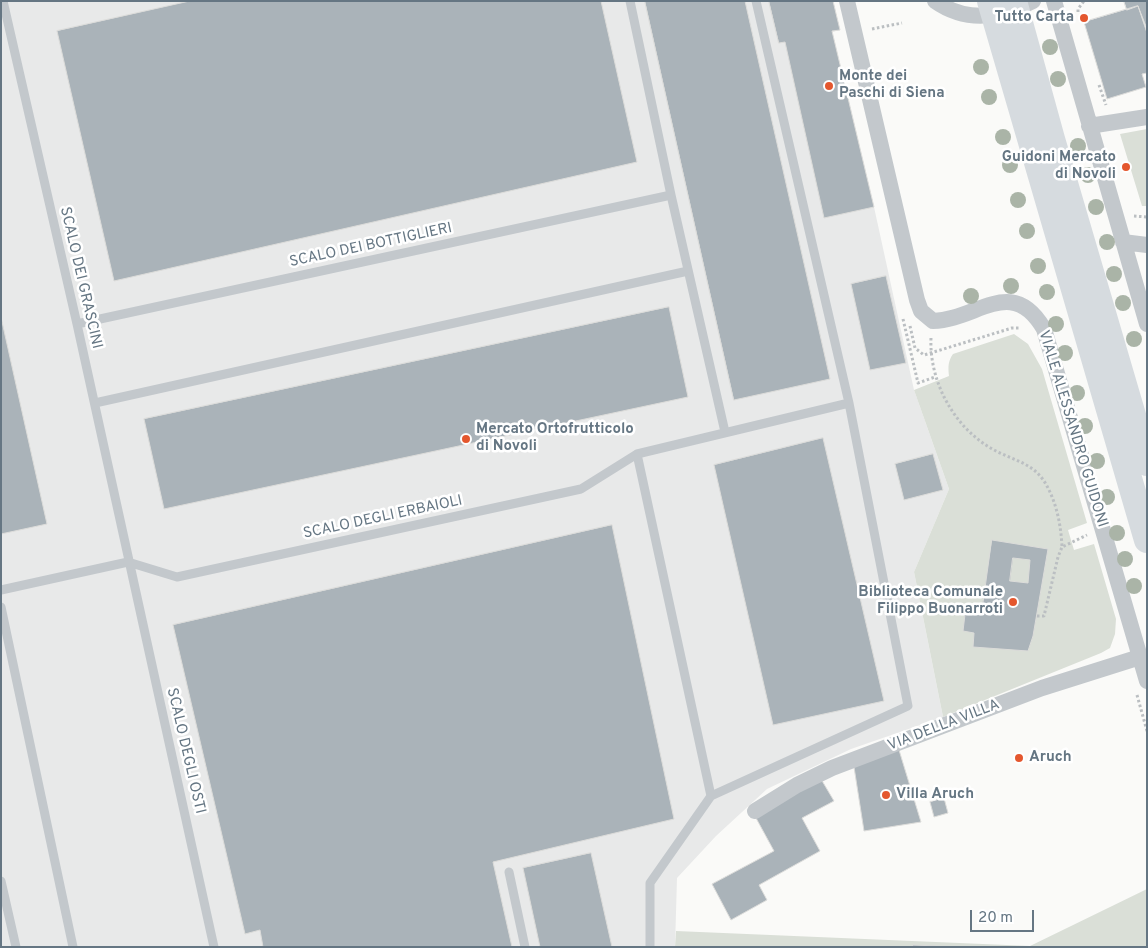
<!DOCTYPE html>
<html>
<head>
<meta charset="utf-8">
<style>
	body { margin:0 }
	#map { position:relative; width:1148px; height:948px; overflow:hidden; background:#fafaf8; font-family:Overpass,sans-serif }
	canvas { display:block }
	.frame { position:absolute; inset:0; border:2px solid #657683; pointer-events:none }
	.scale { position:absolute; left:970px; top:910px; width:64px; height:22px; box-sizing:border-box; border:2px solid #657683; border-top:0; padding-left:6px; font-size:15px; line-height:18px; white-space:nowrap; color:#657683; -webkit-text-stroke:4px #fff; paint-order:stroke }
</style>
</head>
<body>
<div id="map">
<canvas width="1148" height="948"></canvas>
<div class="frame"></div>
<div class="scale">20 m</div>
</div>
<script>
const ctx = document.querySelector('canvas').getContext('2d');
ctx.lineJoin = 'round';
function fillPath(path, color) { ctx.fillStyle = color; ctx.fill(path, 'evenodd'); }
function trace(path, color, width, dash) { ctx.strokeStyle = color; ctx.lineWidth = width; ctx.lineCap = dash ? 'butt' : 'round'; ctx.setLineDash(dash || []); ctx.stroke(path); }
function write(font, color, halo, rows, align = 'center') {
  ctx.font = font + ' Overpass,sans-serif'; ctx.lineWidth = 5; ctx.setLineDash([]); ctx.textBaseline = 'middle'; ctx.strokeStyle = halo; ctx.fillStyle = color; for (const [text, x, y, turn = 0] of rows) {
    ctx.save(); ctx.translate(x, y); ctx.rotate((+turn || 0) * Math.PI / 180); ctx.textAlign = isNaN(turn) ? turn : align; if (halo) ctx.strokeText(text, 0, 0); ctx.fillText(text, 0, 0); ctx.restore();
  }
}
fillPath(new Path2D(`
	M1 1H833L840 30 832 32 874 207 914 390 949 489 914 572 943 717 851 749 767 789 716 836 677 878 675 947H1Z`), '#e8e9e9');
fillPath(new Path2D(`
	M1147 129V206H1142L1120 134Z
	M1014 334 1028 344 1042 369 1087 523 1068 530 1074 550 1094 544 1116 619 1115 634 1110 648 1101 653 943 717 914 572 949 489 914 390 949 376C948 367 948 361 953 354Z
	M1147 889V947H675L676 931 1030 946Z`), '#dadfd7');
const building = new Path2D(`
	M190 1H601L637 162 114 281 57 31Z
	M645 1H745L830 379 734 400Z
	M769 1H833L840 30 832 31 874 207 824 218 785 42 779 43Z
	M1124 1H1147V29L1138 6 1127 10Z
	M1138 6 1147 33V73L1142 74 1146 87 1107 99 1084 22Z
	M886 276 906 363 870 370 851 284Z
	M669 307 688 397 164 509 144 419Z
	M1 317 47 524 1 534Z
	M823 438 884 701 773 725 714 465Z
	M933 454 943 490 904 500 895 464Z
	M612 525 674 819 493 862 512 947H263L260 930 245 934 173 625Z
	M992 540 1048 549 1033 636 1028 651 973 647 974 633 963 631 966 606 982 607ZM1013 558 1030 560 1028 583 1010 581Z
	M899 750 921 822 864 831 854 767Z
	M821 779 834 801 802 818 820 851 759 885 767 900 731 920 712 884 774 851 756 818Z
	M944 798 948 813 934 817 930 802Z
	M591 853 612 947H540L523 868Z
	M913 945 960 947H913Z`);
fillPath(building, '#aab3b9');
trace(building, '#dcdcda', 1);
trace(new Path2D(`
	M1078 12V9L1084 1
	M872 29 902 23
	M1099 85 1106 105
	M1134 216 1147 217
	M903 319 918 383 935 377
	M910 326 915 348 924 355 1012 328H1019
	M931 338C929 382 955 430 996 451 1013 460 1032 463 1044 481 1056 500 1061 524 1062 547
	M1037 616H1044L1058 557 1062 547 1087 535
	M1137 695 1147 731`), '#bbbfc2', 3, [2.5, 2.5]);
trace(new Path2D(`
	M3 1 77 324 214 947
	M630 1 671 195 725 432
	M77 324 671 195
	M95 403 688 271
	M1 590 128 562 177 577 581 489 637 454
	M1 607 73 947
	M711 796 908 706 849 403
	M509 872 525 947
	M1 881 16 947
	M650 947V883L711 796 637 454 849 403 756 1`), '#c3c8cc', 9);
trace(new Path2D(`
	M847 1 917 300 921 311 933 321C977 320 1012 274 1044 329L1147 681
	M935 1C966 23 1001 18 1033 1
	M1054 1 1147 324
	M1089 126 1147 117
	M1123 242 1147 245
	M755 811 797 785 832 768 1042 688 1140 657`), '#c3c8cc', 16);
trace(new Path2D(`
	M990 1 1147 540
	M1014 1 1052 139 1147 463`), '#d6dbdf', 26);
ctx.fillStyle = '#aab4a7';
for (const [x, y] of [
	[1050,47],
	[981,67],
	[1058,79],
	[989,97],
	[1003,137],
	[1078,146],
	[1010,165],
	[1088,175],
	[1018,200],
	[1096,207],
	[1027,231],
	[1107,242],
	[1038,266],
	[1114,274],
	[1011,286],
	[1047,292],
	[971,296],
	[1123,303],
	[1056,324],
	[1134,339],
	[1065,353],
	[1077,393],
	[1085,426],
	[1097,461],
	[1107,497],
	[1117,533],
	[1125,559],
	[1134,586]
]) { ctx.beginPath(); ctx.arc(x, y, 8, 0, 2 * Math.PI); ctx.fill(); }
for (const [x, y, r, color] of [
	[1084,18,5,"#e4572e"],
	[829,86,5,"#e4572e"],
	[1126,167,5,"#e4572e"],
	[466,439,5,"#e4572e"],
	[1013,602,5,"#e4572e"],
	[1019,758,5,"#e4572e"],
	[886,795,5,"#e4572e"]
]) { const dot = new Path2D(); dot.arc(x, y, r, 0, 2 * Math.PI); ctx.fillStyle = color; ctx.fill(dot); trace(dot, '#fff', 2); }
write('bold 15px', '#657683', '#fff', [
	["Tutto Carta",1074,18,"right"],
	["Monte dei",839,77],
	["Paschi di Siena",839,94],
	["Guidoni Mercato",1116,158,"right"],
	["di Novoli",1116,175,"right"],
	["Mercato Ortofrutticolo",476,430],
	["di Novoli",476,447],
	["Biblioteca Comunale",1003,593,"right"],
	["Filippo Buonarroti",1003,610,"right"],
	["Aruch",1029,758],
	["Villa Aruch",896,795]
], 'left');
write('15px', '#657683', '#fff', [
	["SCALO DEI BOTTIGLIERI",371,246,-12],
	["SCALO DEI GRASCINI",80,278,77],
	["VIALE ALESSANDRO GUIDONI",1072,429,73],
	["SCALO DEGLI ERBAIOLI",383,518,-12],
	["VIA DELLA VILLA",944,726,-21],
	["SCALO DEGLI OSTI",185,751,77]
]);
</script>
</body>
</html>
